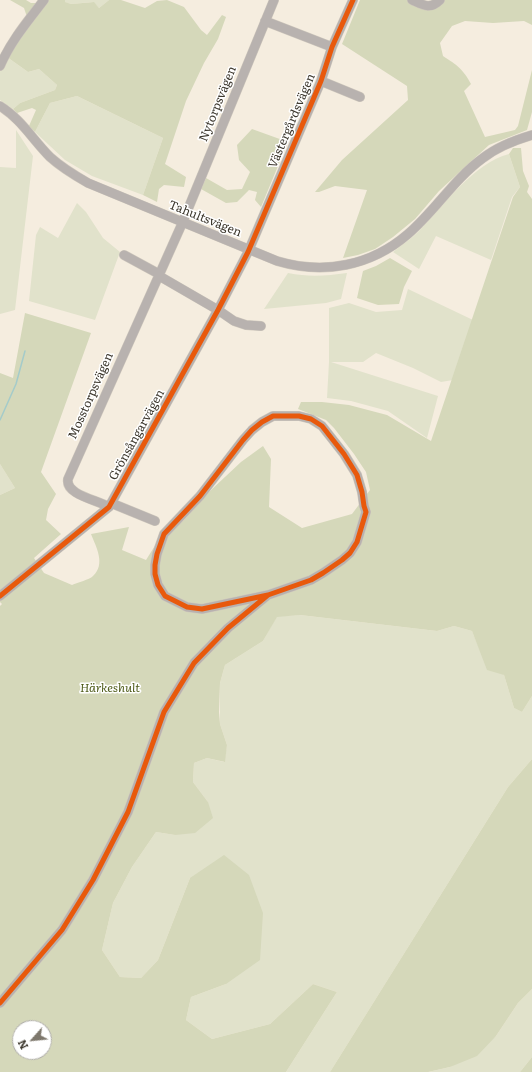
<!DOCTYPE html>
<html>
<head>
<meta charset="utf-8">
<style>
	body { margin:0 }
	#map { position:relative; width:532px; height:1072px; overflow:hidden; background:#f5eddf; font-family:Literata,serif }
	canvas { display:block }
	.north { position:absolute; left:12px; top:1020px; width:40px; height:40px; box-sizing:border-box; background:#fff; border:1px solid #b1afab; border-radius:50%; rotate:243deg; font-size:11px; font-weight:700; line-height:16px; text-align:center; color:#3d382e }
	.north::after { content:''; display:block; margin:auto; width:14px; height:18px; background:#7d776c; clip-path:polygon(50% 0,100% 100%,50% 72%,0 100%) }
</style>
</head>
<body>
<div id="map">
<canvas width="532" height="1072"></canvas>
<div class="north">N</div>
</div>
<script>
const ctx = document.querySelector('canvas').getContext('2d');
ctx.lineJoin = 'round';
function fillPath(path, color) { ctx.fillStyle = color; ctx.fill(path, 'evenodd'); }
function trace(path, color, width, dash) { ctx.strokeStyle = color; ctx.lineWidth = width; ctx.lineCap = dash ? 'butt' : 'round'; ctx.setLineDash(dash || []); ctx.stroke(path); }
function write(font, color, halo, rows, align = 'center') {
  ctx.font = font + ' Literata,serif'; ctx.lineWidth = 3; ctx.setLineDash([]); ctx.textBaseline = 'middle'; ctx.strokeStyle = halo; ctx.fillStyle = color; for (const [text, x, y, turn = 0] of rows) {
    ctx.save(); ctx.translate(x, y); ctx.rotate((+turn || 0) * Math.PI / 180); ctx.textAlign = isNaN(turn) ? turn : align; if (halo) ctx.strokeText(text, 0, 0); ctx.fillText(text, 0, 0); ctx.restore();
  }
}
fillPath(new Path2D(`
	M65 0H109L99 8 93 2 71 4 64 2Z
	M7 57 28 72 39 69 57 85 55 90 20 103 13 109 0 100V61Z
	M77 96 163 138 143 195 92 176 65 160 35 132 50 103Z
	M16 130 33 156 15 310 0 314V167L16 168Z
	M509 154 520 187 512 197 491 260 436 236 419 269 393 252C401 245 411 239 419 231 443 206 474 163 509 154Z
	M77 203 86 212 103 238 120 252 95 320 29 301 36 235 40 227 58 238Z
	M288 273C308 277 326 276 347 273L341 299 326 303 264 309Z
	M408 289 473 320 453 380 441 382 413 368 376 353 363 362H331L438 396 427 438 388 411 351 401 327 398 329 362V308L349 303 376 312 402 310Z
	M0 464 15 488 0 495Z
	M300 615 437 631 454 626 472 631 480 650 504 675 514 708 522 712 532 696V759L508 787 330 1072H286L337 992 313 984 270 1024 212 1039 186 1020 191 997 226 984 190 878 158 960 141 978 120 977 102 950 113 903 132 867 156 832 175 835 208 802 193 782 194 763 207 758 224 762 227 745 220 724V683L225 665 263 641 277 616Z
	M532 989V1057L520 1072H428L450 1067 496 1036 518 1003Z`), '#e1e2cb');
fillPath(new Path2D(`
	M10 0H26L31 3H36L38 0H65V2L71 4 94 2 99 8 109 0H121L145 8 157 1 167 0 184 7 201 30 207 35 222 15 226 17 218 39 204 63 186 101 165 164 186 177 184 187 164 185 159 189 157 202 143 195 163 138 77 96 50 103 35 132 29 126 36 110 32 108 17 113 13 109 20 103 55 90 57 85 39 69 28 72 7 57 28 20 24 8Z
	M360 0H424L434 5 436 0H532V25L524 21 493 23 465 21 452 26 440 43 443 56C457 65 463 69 471 84L464 91 485 137 515 130 518 126 532 70V112L527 130 489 145 439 191 415 219 393 237 375 249 358 255 343 258 367 190 335 186 319 192H315L342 160 408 100 407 86 342 44Z
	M252 129 288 142 261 207 255 200 257 192 249 190 237 202 226 203 201 189 206 178 227 190 242 189 250 172 239 160 237 145Z
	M513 148H521L523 171 529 186 527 192 532 199V696L522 712 514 708 504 675 487 670 472 631 454 626 437 631 300 615 277 617 263 641 225 665 220 683 219 712 220 724 227 745 225 762 207 758 194 763 193 782 208 802 213 818 195 833 175 835 156 832 132 867 113 903 102 950 120 977 141 978 158 960 190 878 224 855 249 875 263 913 260 960 226 984 191 997 186 1020 212 1039 270 1024 313 984 337 992 286 1072H0V606L2 604 0 602V495L15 488 0 464V373L13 378 25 313 91 333 41 472 56 494 48 509 46 520 61 534 34 558 44 573 72 585C78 582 89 580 93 576 106 564 96 547 91 534L129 527 122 550 146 560 156 544 184 520 210 491 241 462 263 446 271 459 269 507 302 528 352 514 370 490 366 472 354 454 334 428 326 420 298 409 301 402H322L349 405 387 415 431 441 513 197 520 187 509 154ZM20 1028H44V1052H20Z
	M390 258 412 271 404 287 399 304 378 305 357 298 363 271 376 266Z
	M532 759V989L518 1003 496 1036 477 1056 450 1067 428 1072H330L508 787Z
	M532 1057V1072H520Z`), '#d5d8ba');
trace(new Path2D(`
	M0 420 16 384 25 351`), '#a4cbca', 1.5);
const minor = new Path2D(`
	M412 0C423 5 430 10 440 0
	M265 21 332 47
	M0 66C11 41 27 22 44 0
	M321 81 360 97
	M0 106C21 119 33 140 50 157 61 167 74 175 88 183L277 261C324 275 371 266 408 234 435 211 454 179 483 158 497 147 515 140 532 135
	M124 255 159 274 161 277 218 310 234 321 246 325 261 326
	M111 503 155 521
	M109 507C98 500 65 495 68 479L181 226 274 0
	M0 596 109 507 218 310 248 252 321 81 332 47 353 0
	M0 1003 62 930 93 880 128 812 164 712 194 663 228 628 268 595 311 580 323 573 342 560 350 553 357 542 366 512 364 506 362 492 357 475 344 454 322 426 311 419 299 416H273L262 422 252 430 243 440 200 496 164 534 157 554 155 565V574L158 585 165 596 187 607 202 609 268 595`);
trace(minor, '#cfc8bd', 10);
trace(minor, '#b8b2af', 9);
trace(new Path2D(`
	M0 596 109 507 218 310 248 252 321 81 332 47 353 0
	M0 1003 62 930 93 880 128 812 164 712 194 663 228 628 268 595 311 580 323 573 342 560 350 553 357 542 366 512 364 506 362 492 357 475 344 454 322 426 311 419 299 416H273L262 422 252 430 243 440 200 496 164 534 157 554 155 565V574L158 585 165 596 187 607 202 609 268 595`), '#e8590c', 5);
write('12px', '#3d382e', '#fff', [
	["Nytorpsvägen",218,104,-68],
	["Västergårdsvägen",292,121,-67],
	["Tahultsvägen",205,219,22],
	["Mosstorpsvägen",91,396,-66],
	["Grönsångarvägen",137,435,-61]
]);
write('italic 12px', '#4f5c1a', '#fff', [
	["Härkeshult",110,688]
]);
</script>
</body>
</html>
